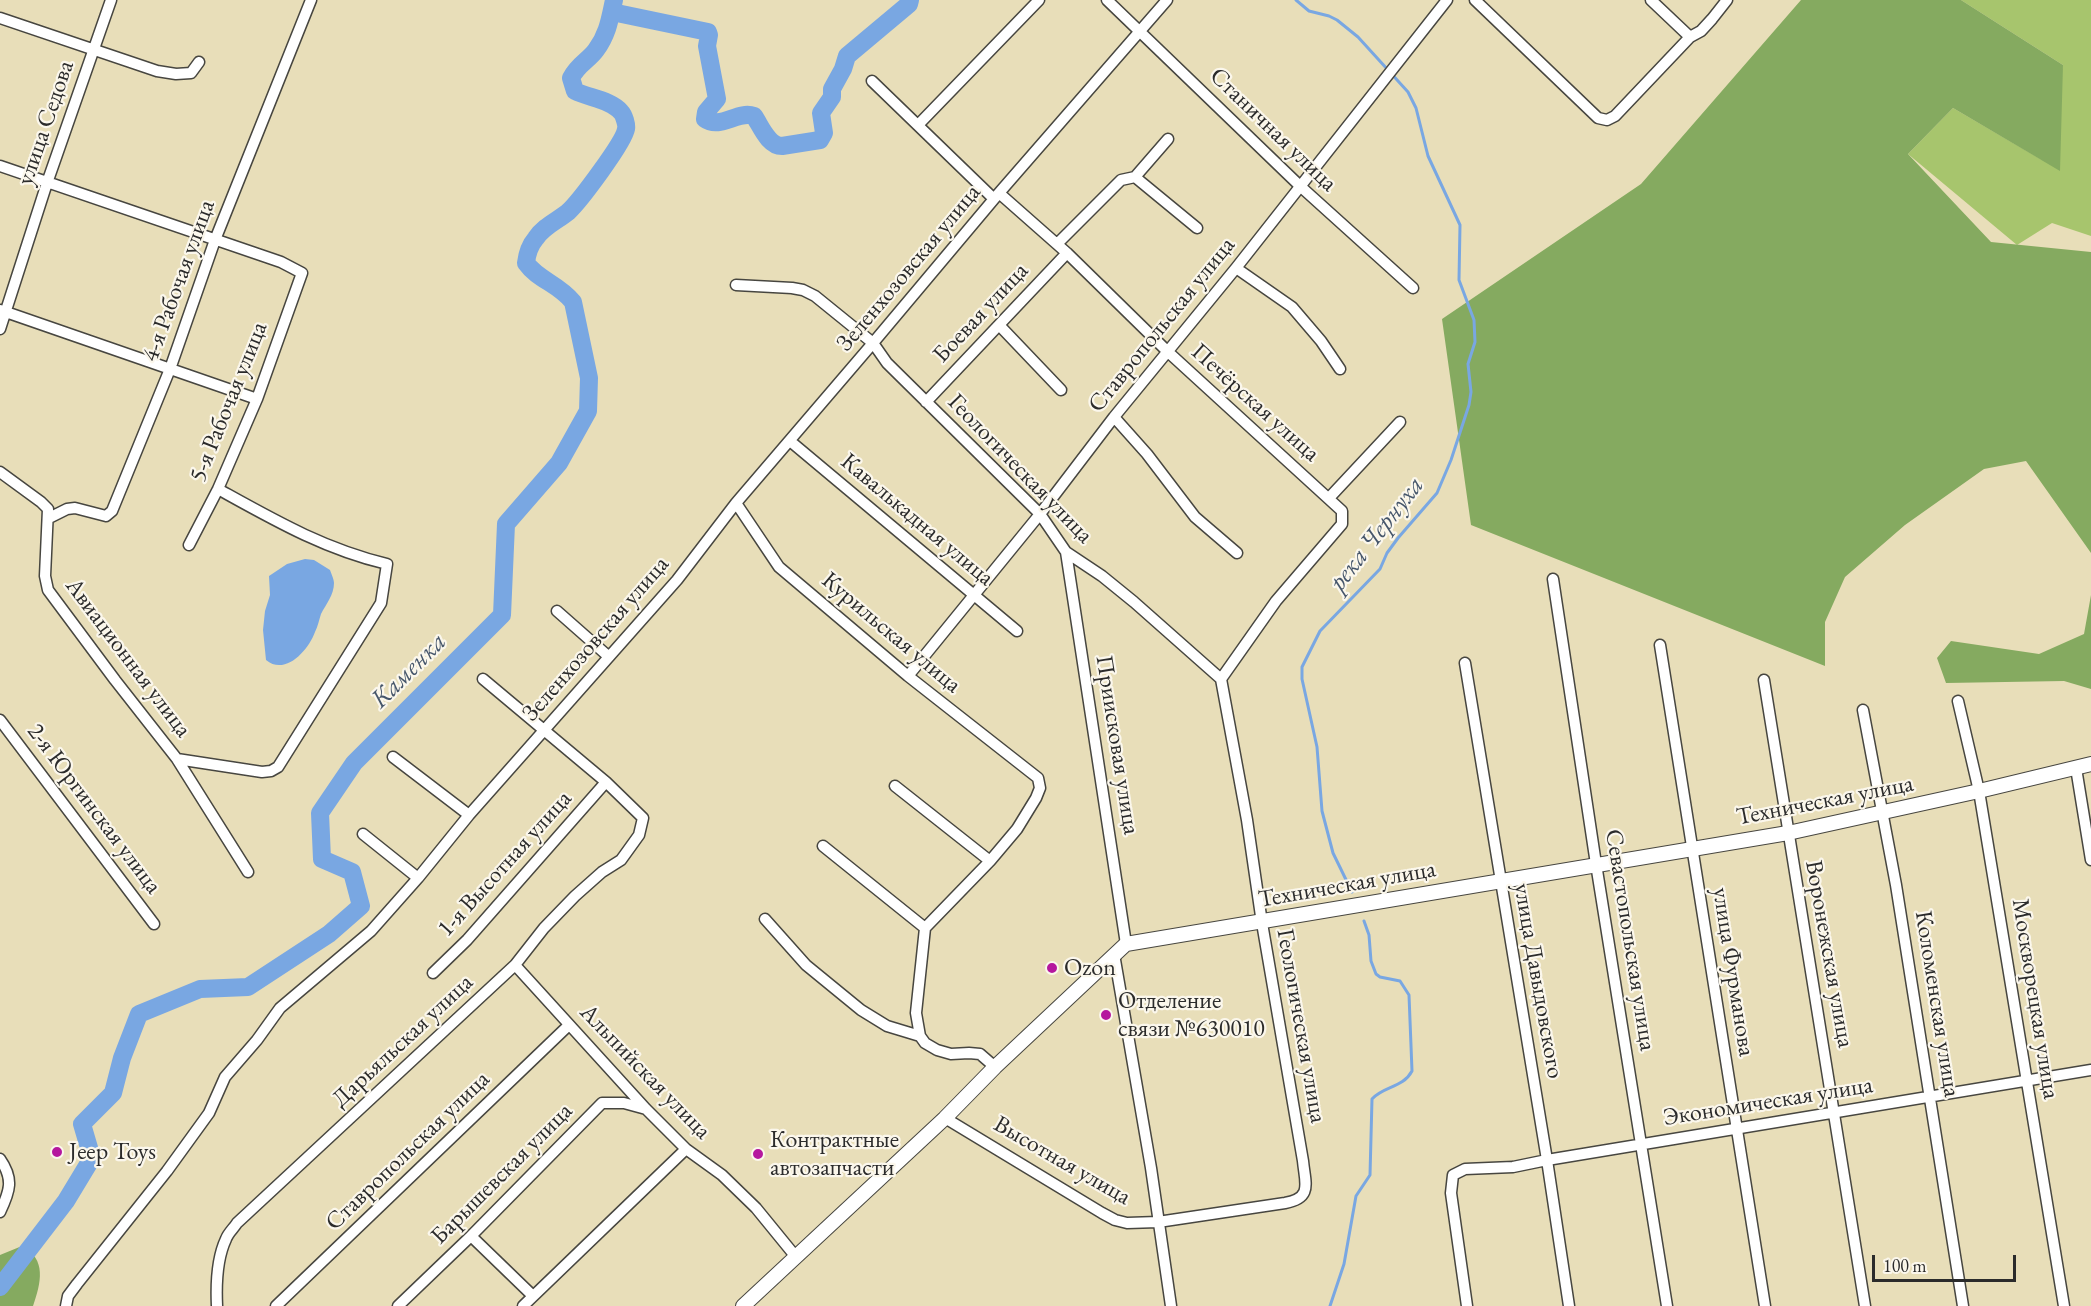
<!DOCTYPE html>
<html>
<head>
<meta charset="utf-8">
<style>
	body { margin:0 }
	#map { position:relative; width:2091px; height:1306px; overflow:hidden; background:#e8deb9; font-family:"EB Garamond",serif }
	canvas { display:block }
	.scale { position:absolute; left:1872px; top:1255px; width:144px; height:27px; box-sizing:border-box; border:3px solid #2b2b2b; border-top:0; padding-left:8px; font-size:18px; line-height:21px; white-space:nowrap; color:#2b2b2b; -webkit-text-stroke:4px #fbf7ec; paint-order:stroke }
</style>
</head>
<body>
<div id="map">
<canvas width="2091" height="1306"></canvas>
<div class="scale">100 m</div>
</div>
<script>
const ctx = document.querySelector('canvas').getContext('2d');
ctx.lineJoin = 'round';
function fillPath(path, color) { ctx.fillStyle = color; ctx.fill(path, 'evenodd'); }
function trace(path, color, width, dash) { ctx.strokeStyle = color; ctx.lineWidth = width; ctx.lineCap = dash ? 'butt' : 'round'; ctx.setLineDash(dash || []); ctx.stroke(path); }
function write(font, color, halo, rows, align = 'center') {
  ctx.font = font + ' "EB Garamond",serif'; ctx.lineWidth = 4.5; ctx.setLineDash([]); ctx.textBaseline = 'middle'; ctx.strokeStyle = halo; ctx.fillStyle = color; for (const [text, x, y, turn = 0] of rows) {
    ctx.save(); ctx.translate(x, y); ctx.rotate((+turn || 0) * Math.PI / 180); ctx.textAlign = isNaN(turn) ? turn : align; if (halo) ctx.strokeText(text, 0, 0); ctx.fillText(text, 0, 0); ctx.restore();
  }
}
fillPath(new Path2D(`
	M1961 0H2091V236L2052 223 2017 245 1908 154 1953 108 2042 160 2063 65Z`), '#a7c56d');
fillPath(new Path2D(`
	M1801 0H1961L2063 65 2060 171 1953 108 1908 154 1991 242 2091 252V553L2026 461 1984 469 1905 525 1845 577 1825 622V666L1471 525 1442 319 1641 184Z
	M2091 595V689L2064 681 1946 683 1937 658 1951 641 2039 654 2084 634Z
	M22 1246C47 1259 41 1283 33 1306H0V1255Z`), '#85aa60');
fillPath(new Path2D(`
	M305 559 314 560 330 570C331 573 334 579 334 583 334 595 326 604 321 614 319 620 318 626 315 632 308 651 285 676 266 660L263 630 265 611 270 595 269 576 287 564Z`), '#79a7e2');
trace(new Path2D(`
	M1296 0 1309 11 1329 16 1337 20 1358 37 1408 92 1416 108 1428 156 1460 225 1459 280 1474 320 1475 342 1468 364 1471 392 1469 405 1451 460 1437 493 1398 538 1387 553 1380 569 1320 631 1302 667V679L1317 747 1322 811 1333 853 1352 892
	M1330 1306 1344 1264 1356 1196 1370 1175 1372 1099C1384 1086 1403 1088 1412 1071L1409 995 1400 981 1380 977 1376 974 1371 961 1369 935 1364 921`), '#79a7e2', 3);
trace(new Path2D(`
	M612 12 708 32 709 35 707 46 717 99 706 112 705 119C720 130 738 110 754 116 761 126 768 146 782 146L820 140 824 133 821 113 832 97V89L843 69 847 56 909 4 910 0
	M0 1287 66 1201 92 1158 82 1124 113 1093 122 1058 139 1014 200 989 248 987 329 934 361 906 352 872 322 859 320 813 354 763 502 615 506 524 559 463 588 411 589 378 573 302C559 284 538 280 526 263 527 254 530 245 536 238 544 226 557 221 568 212 580 201 624 142 626 129 627 125 624 115 621 112 611 100 589 98 575 91L571 78C578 64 588 61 596 50 608 34 610 18 614 0`), '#79a7e2', 18);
const minor = new Path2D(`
	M1107 0 1300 186 1413 288
	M1475 0 1598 118 1607 120 1615 116 1690 37 1701 31 1712 19 1727 0
	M1651 0 1690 37
	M0 18 157 71 176 74 191 73 199 62
	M872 81 994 199
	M918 125 1039 0
	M0 166 281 262 302 273 257 399 218 489 189 545
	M1135 177 1197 228
	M999 193 1067 253 1167 351 1342 511V524L1276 601 1221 679
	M1057 244 1121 180 1135 177 1168 139
	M1236 268 1292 307 1321 341 1340 369
	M736 285 792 288 803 290 815 296 873 343 887 363 1040 514 1066 552 1102 576 1134 602 1221 679 1247 820 1262 923 1303 1161C1305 1183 1313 1198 1285 1203L1158 1222 1127 1223 1115 1220 1102 1213 945 1118
	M0 310 257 399
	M999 325 1061 390
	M0 329 47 183 111 0
	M926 402 1067 253
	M1114 417 1147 454 1195 517 1237 553
	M790 441 1017 631
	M0 472 41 502 48 509 45 576 48 590 115 680 177 759 248 872
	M1329 498 1400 422
	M736 503 779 567 908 676 1038 778 1040 788 1036 798 1017 829 990 861 925 928 916 1013 920 1036 925 1043 937 1050 951 1054 969 1053 980 1054 995 1067
	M49 518 67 509 75 508 106 516 112 511 170 369 215 240 311 0
	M1066 552 1126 944
	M1553 579 1596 864 1667 1306
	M557 611 608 656
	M1660 645 1765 1306
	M1465 663 1547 1160 1569 1306
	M908 676 1040 514 1114 417 1236 268 1447 0
	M1764 680 1865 1306
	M1958 701 1979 791 2064 1306
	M1863 710 1896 885 1963 1306
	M0 720 154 924
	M393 757 469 815
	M177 759 262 772 271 771 278 767 381 603 387 564C324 549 274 520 218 489
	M2076 768 2091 860
	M895 786 990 861
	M363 834 418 878
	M823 846 925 928
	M765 919 806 965 861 1010 887 1026 920 1036
	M1114 954 1151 1168 1171 1306
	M515 965 646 1109 686 1149 722 1175 756 1208 796 1257
	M433 973 467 940 606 782
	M0 1159C14 1179 10 1191 0 1212
	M471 1236 533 1296
	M66 1306 68 1296 77 1284 167 1171 209 1113 225 1077 257 1040 280 1008 371 931 418 878 469 815 677 580 736 503 873 343 999 193 1167 0
	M217 1306C216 1285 217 1258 226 1239 228 1233 234 1228 237 1223L515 965 544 928 575 896 602 872 621 860 639 835 643 818 606 782 483 679
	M276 1306 569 1025
	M398 1306 471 1236 602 1103H624L646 1109
	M523 1306 686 1149
	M1467 1306 1451 1193 1453 1175 1465 1169 1513 1167 1547 1160 2091 1070`);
const tertiary = new Path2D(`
	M743 1306 945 1118 995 1067 1126 944 1788 833 1979 791 2091 764`);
trace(minor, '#474640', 13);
trace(tertiary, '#474640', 16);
trace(minor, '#fff', 10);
trace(tertiary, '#fff', 14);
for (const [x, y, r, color] of [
	[1052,968,6,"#b5179e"],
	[1106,1015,6,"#b5179e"],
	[57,1152,6,"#b5179e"],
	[758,1154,6,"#b5179e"]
]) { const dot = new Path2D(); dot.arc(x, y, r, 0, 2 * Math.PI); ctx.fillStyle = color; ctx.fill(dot); trace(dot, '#fbf7ec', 2); }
write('24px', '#2b2b2b', '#fbf7ec', [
	["улица Седова",46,123,-71],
	["Станичная улица",1273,130,44],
	["Зеленхозовская улица",909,268,-50],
	["4-я Рабочая улица",179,281,-70],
	["Боевая улица",981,313,-47],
	["Ставропольская улица",1162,325,-51],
	["5-я Рабочая улица",229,402,-68],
	["Печёрская улица",1255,403,42],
	["Геологическая улица",1020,469,46],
	["Кавалькадная улица",917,520,40],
	["Курильская улица",891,633,40],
	["Зеленхозовская улица",596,639,-49],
	["Авиационная улица",128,658,53],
	["Приисковая улица",1117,745,81],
	["Техническая улица",1825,801,-11],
	["2-я Юргинская улица",94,809,53],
	["1-я Высотная улица",505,864,-48],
	["Техническая улица",1347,885,-10],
	["Севастопольская улица",1630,940,81],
	["Воронежская улица",1829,954,80],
	["улица Фурманова",1733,972,81],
	["улица Давыдовского",1538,981,80],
	["Москворецкая улица",2035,999,81],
	["Коломенская улица",1937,1004,81],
	["Геологическая улица",1301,1026,80],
	["Дарьяльская улица",403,1041,-43],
	["Альпийская улица",645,1072,46],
	["Экономическая улица",1768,1102,-9],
	["Ставропольская улица",408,1151,-44],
	["Высотная улица",1062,1161,30],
	["Барышевская улица",502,1174,-45]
]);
write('24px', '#2b2b2b', '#fbf7ec', [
	["Ozon",1064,968],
	["Отделение",1118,1001],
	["связи №630010",1118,1029],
	["Контрактные",770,1140],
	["автозапчасти",770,1168],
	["Jeep Toys",69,1152]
], 'left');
write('italic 26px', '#46566b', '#fbf7ec', [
	["река Чернуха",1377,534,-52],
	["Каменка",409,671,-45]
]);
</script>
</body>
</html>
